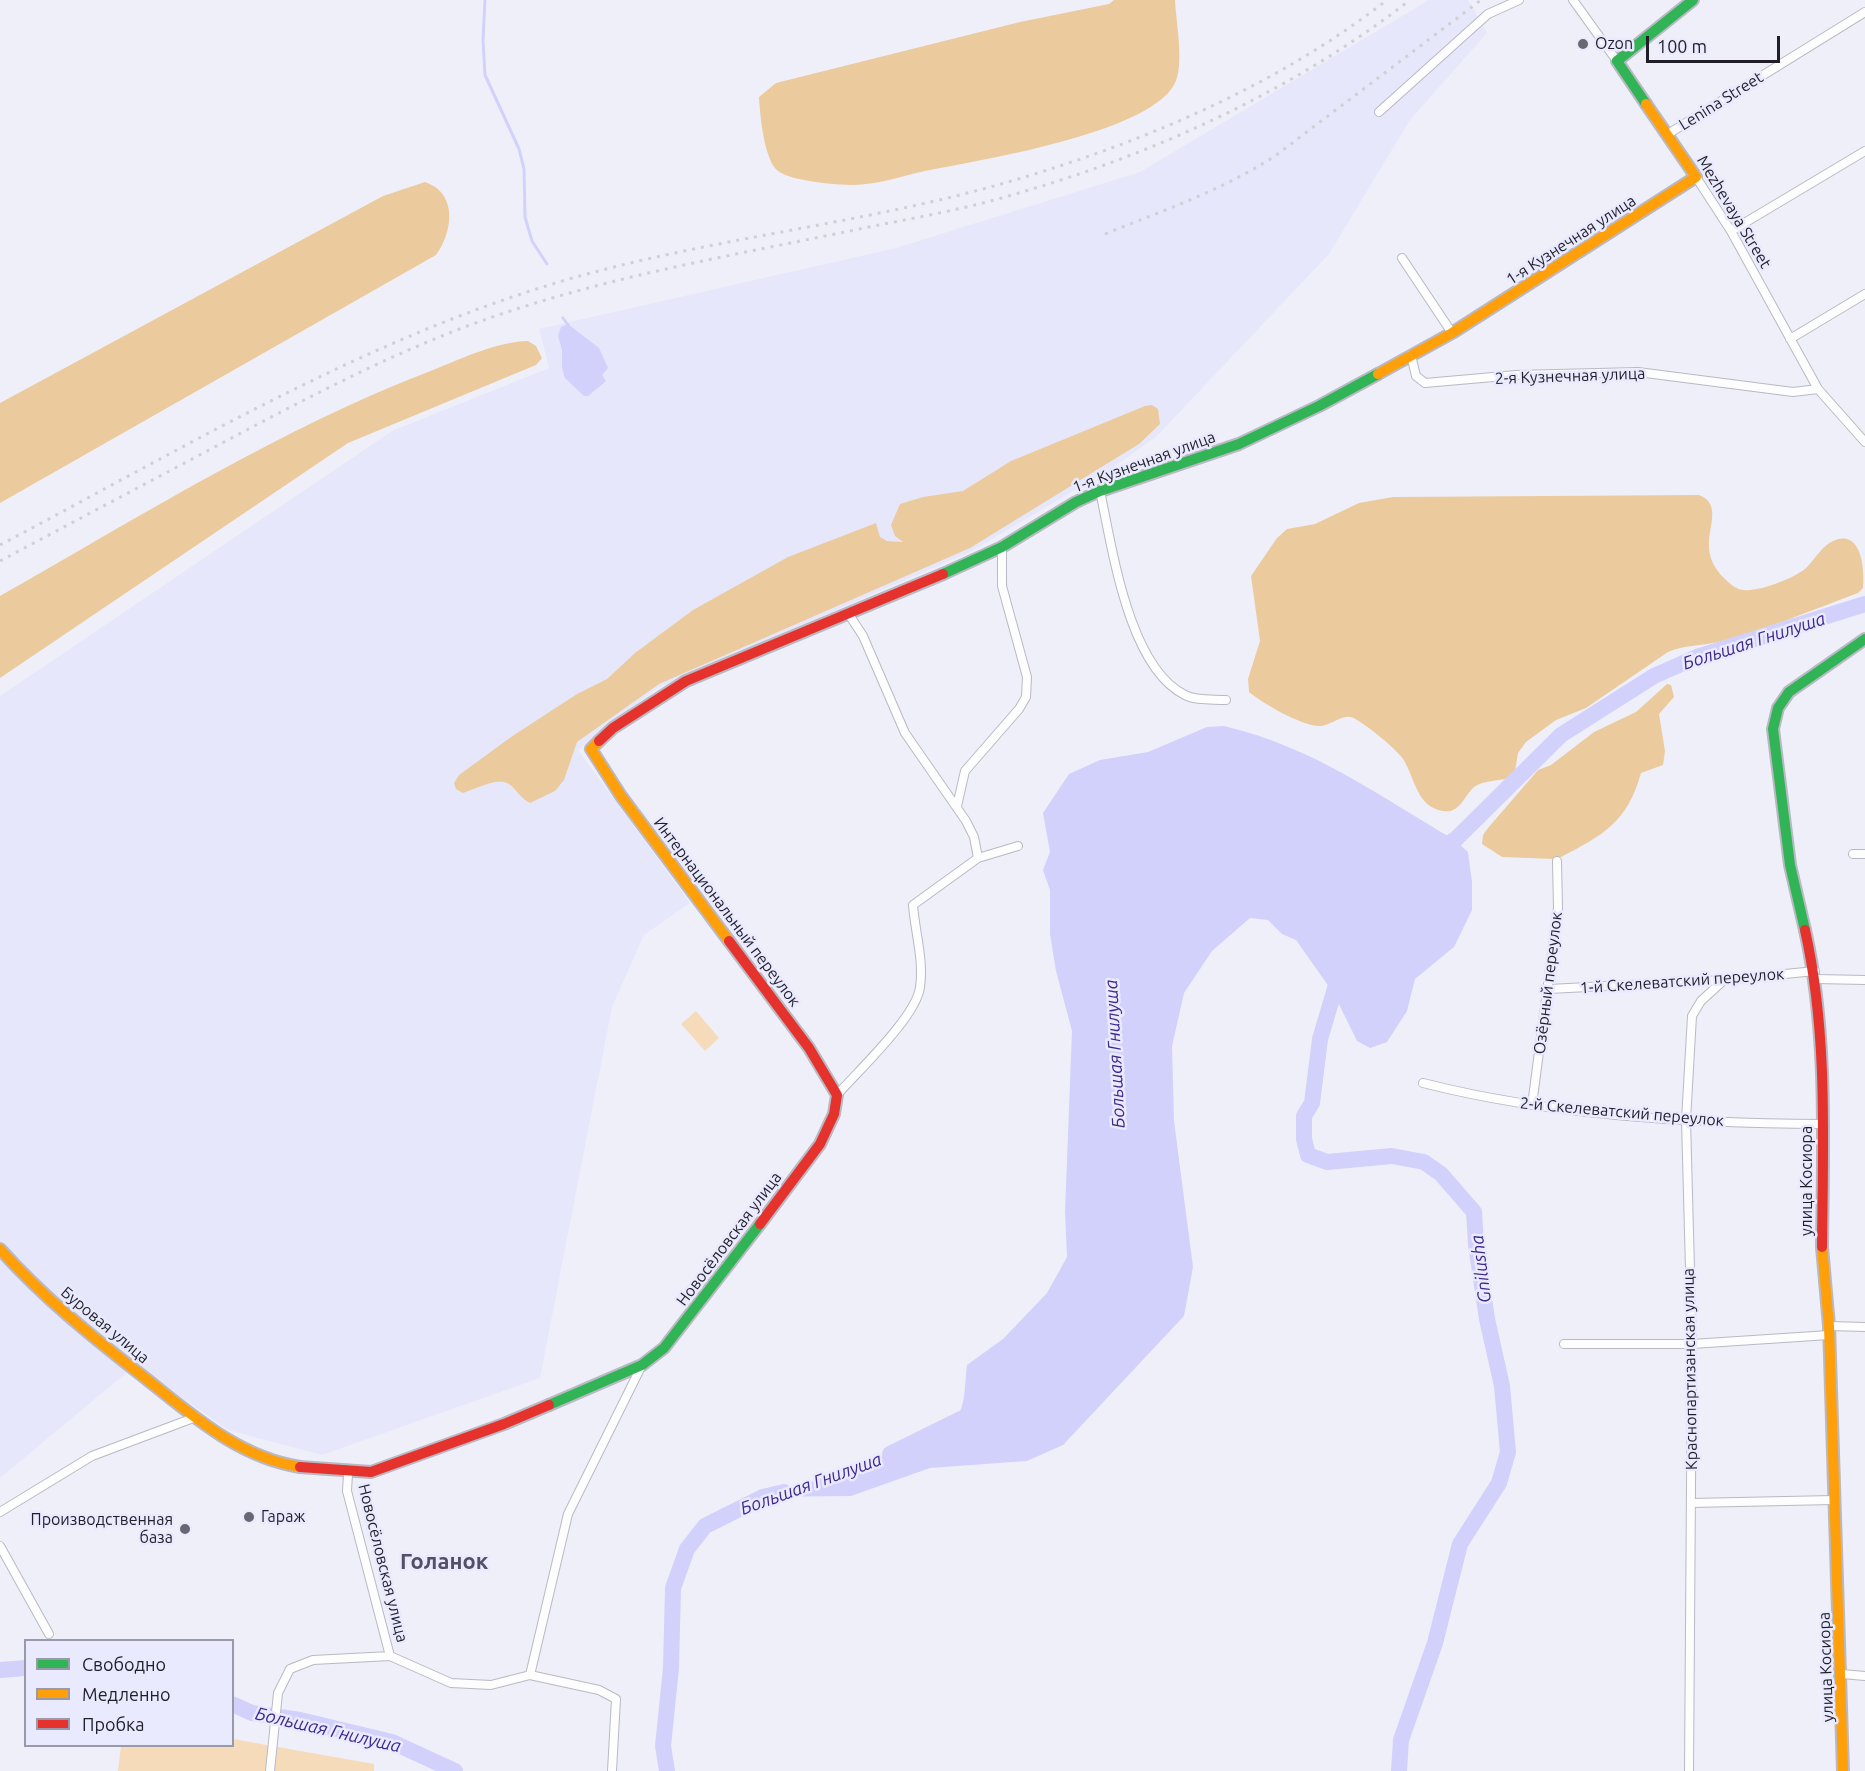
<!DOCTYPE html>
<html>
<head>
<meta charset="utf-8">
<style>
	body { margin:0 }
	#map { position:relative; width:1865px; height:1771px; overflow:hidden; background:#efeffa; font-family:Ubuntu,sans-serif }
	canvas { display:block }
	.legend { position:absolute; left:24px; top:1639px; width:210px; height:108px; box-sizing:border-box; background:#eaeaff; border:2px solid #9999a9; margin:0; padding:8px 10px; list-style:none; font-size:18px; color:#201f29 }
	.legend li { display:flex; align-items:center; gap:12px; height:30px }
	.legend b { width:30px; border:2px solid #9999a9 }
	.scale { position:absolute; left:1646px; top:36px; width:134px; height:27px; box-sizing:border-box; border:3px solid #201f29; border-top:0; padding-left:8px; font-size:18px; line-height:21px; white-space:nowrap; color:#201f29; -webkit-text-stroke:4px #eaeaff; paint-order:stroke }
</style>
</head>
<body>
<div id="map">
<canvas width="1865" height="1771"></canvas>
<ul class="legend">
<li><b style="height:8px;background:#30b455"></b>Свободно</li>
<li><b style="height:8px;background:#ff9f0a"></b>Медленно</li>
<li><b style="height:8px;background:#e5322d"></b>Пробка</li>
</ul>
<div class="scale">100 m</div>
</div>
<script>
const ctx = document.querySelector('canvas').getContext('2d');
ctx.lineJoin = 'round';
function fillPath(path, color) { ctx.fillStyle = color; ctx.fill(path, 'evenodd'); }
function trace(path, color, width, dash) { ctx.strokeStyle = color; ctx.lineWidth = width; ctx.lineCap = dash ? 'butt' : 'round'; ctx.setLineDash(dash || []); ctx.stroke(path); }
function write(font, color, halo, rows, align = 'center') {
  ctx.font = font + ' Ubuntu,sans-serif'; ctx.lineWidth = 5; ctx.setLineDash([]); ctx.textBaseline = 'middle'; ctx.strokeStyle = halo; ctx.fillStyle = color; for (const [text, x, y, turn = 0] of rows) {
    ctx.save(); ctx.translate(x, y); ctx.rotate((+turn || 0) * Math.PI / 180); ctx.textAlign = isNaN(turn) ? turn : align; if (halo) ctx.strokeText(text, 0, 0); ctx.fillText(text, 0, 0); ctx.restore();
  }
}
fillPath(new Path2D(`
	M1429 0H1468L1487 33 1410 120 1329 254 1156 437 1109 470 970 552 657 688 578 750 690 903 644 935 612 1007 540 1378 322 1455 228 1430 136 1365 0 1478V696L392 431 549 368 539 329 896 248 1140 172Z`), '#e7e7fb');
fillPath(new Path2D(`
	M696 1011 719 1038 705 1051 681 1024Z
	M233 1739 374 1764V1771H118L121 1746H232Z`), '#f6dbba');
fillPath(new Path2D(`
	M1114 0H1175C1176 22 1185 67 1174 85 1146 134 980 160 925 171 902 176 876 185 853 185 836 185 791 181 778 171 764 160 760 115 759 97L776 83 1020 22 1109 4Z
	M425 182C458 193 453 232 436 255L0 503V403L383 196Z
	M528 341 536 346 542 358 536 365 348 443 0 678V596C141 516 281 428 433 370 463 358 496 342 528 341Z
	M1152 405 1158 409 1160 424 1139 444 970 548 659 684 577 742 564 780 555 791 530 803C520 798 517 790 509 784 497 777 476 789 463 793L456 789 454 783 459 775 511 737 577 694 607 679 635 653 693 610 788 557 876 523 880 537 887 541 903 542 895 536 891 525 900 504 923 497 963 491 1011 461 1145 406Z
	M1699 495C1721 503 1709 526 1709 543 1708 557 1715 570 1725 579 1730 584 1737 590 1744 590 1759 592 1798 577 1807 567 1815 559 1822 546 1833 541 1861 528 1865 568 1863 588L1858 593C1812 610 1765 630 1718 642 1701 646 1684 645 1668 652L1586 708 1556 720 1526 742 1518 753 1514 777C1502 781 1483 780 1474 787 1464 796 1460 814 1443 811 1416 807 1415 777 1403 759 1395 748 1369 727 1357 720 1344 710 1333 726 1319 726 1302 726 1262 703 1249 692L1248 679 1260 641 1251 576 1277 538 1287 529 1315 524 1359 503 1393 497Z
	M1667 684 1671 685 1674 697 1659 714 1665 751 1663 765 1641 773C1627 823 1603 835 1561 857L1554 859 1502 857 1482 844 1483 835 1488 828 1538 770 1551 765 1594 732 1636 712Z`), '#ebcb9d');
fillPath(new Path2D(`
	M568 324 599 348 608 368 602 375 606 381 588 396H584L565 378 562 368V350L558 336 561 327Z
	M1224 726C1316 748 1375 794 1455 840L1468 852 1472 882V910L1454 947 1415 979 1407 1011 1387 1042 1370 1048 1357 1041 1334 994 1296 940 1282 934 1268 920 1250 918 1212 951 1184 993 1172 1046 1174 1121 1193 1267 1184 1316 1063 1445 1027 1461 930 1468 851 1496 763 1497C800 1486 939 1442 958 1415 966 1403 965 1379 967 1365L1003 1339 1047 1293 1067 1257 1065 1212 1072 1031 1056 971 1050 934V890L1043 870 1050 852 1043 813 1069 774 1100 760 1148 752 1207 727Z`), '#d2d1fb');
trace(new Path2D(`
	M485 0 483 40 485 75 519 149 524 169 525 217 532 241 547 264
	M563 318 568 325`), '#d2d1fb', 3);
trace(new Path2D(`
	M1437 849 1455 840 1561 735 1654 676 1697 657 1865 604
	M1339 975 1320 1039 1312 1103 1304 1116V1139L1308 1155 1327 1162 1392 1156 1424 1162 1441 1174 1474 1212 1476 1245 1487 1319 1502 1386 1508 1452 1499 1483 1460 1544 1435 1643 1401 1740 1399 1771
	M890 1454 961 1419
	M0 1670 26 1668
	M232 1704 252 1713 300 1720 392 1742 455 1771
	M667 1771 663 1746 671 1668 673 1588 687 1549 705 1526 763 1497 784 1492`), '#d2d1fb', 16);
const street = new Path2D(`
	M1573 0 1617 61
	M1379 112 1488 14 1519 0
	M1668 134 1865 12
	M1696 177 1731 231 1818 389 1865 442
	M1731 231 1865 151
	M1402 258 1452 333
	M1790 339 1865 294
	M1411 355 1416 376 1425 383 1516 375 1638 372 1793 392 1818 389
	M1100 491C1112 546 1128 667 1185 695 1196 701 1213 699 1226 700
	M848 613 863 636 905 733 966 821 974 837 978 858
	M957 806 965 771 1019 709 1026 697 1027 677 1002 586V547
	M1853 854H1865
	M1816 979 1865 980
	M1549 989 1724 980 1815 971
	M1423 1083C1553 1116 1689 1123 1823 1124
	M837 1095C857 1072 917 1016 920 987 924 960 915 932 913 905L978 858 1018 846
	M1532 1105 1558 908 1557 861
	M1829 1326 1865 1327
	M1564 1344H1692L1829 1335
	M348 1474 347 1491 390 1656 451 1683 491 1685 530 1675 599 1690 616 1699 612 1771
	M1691 1503 1833 1500
	M0 1512 92 1456 196 1417
	M0 1546 49 1634
	M1842 1674 1865 1676
	M530 1675 568 1514 642 1365
	M270 1771 278 1693 290 1669 313 1660 390 1656
	M1689 1771 1692 1344 1686 1120 1692 1016 1701 1001 1724 980`);
const fast = new Path2D(`
	M1646 104 1617 61 1693 0
	M943 574 1002 547 1076 502 1100 491 1239 444 1319 406 1378 374
	M1805 930 1790 865 1773 729 1778 708 1789 692 1865 639
	M549 1405 642 1365 664 1348 760 1224`);
const slow = new Path2D(`
	M1378 374 1452 333 1696 177 1646 104
	M599 741 591 749 621 796 729 941
	M1822 1247 1829 1326 1843 1771
	M0 1249C42 1296 90 1335 140 1374 190 1413 236 1457 300 1467`);
const jam = new Path2D(`
	M599 741 613 728 686 681 943 574
	M1805 930C1828 1033 1823 1142 1822 1247
	M729 941 809 1048 837 1095 834 1114 820 1144 760 1224
	M300 1467 371 1472 504 1424 549 1405`);
trace(street, '#b9b9c3', 10);
trace(fast, '#b9b9c3', 14);
trace(slow, '#b9b9c3', 14);
trace(jam, '#b9b9c3', 14);
trace(street, '#fdfdfe', 8);
trace(fast, '#30b455', 10);
trace(slow, '#ff9f0a', 10);
trace(jam, '#e5322d', 10);
trace(new Path2D(`
	M1105 234C1164 210 1221 191 1275 156L1481 0
	M0 545C182 449 361 341 559 282 703 239 857 225 1001 184 1137 145 1274 88 1387 0
	M0 561C75 521 149 482 224 442 307 398 392 353 481 321 607 276 740 254 869 227 914 218 960 210 1005 197 1150 156 1290 93 1410 0`), '#d0d0d4', 3, [3, 6]);
for (const [x, y, r, color] of [
	[1583,44,6,"#686872"],
	[249,1517,6,"#686872"],
	[185,1529,6,"#686872"]
]) { const dot = new Path2D(); dot.arc(x, y, r, 0, 2 * Math.PI); ctx.fillStyle = color; ctx.fill(dot); trace(dot, '#eaeaff', 2); }
write('16px', '#201f29', '#eaeaff', [
	["Ozon",1595,44],
	["Гараж",261,1517],
	["Производственная",173,1520,"right"],
	["база",173,1538,"right"]
], 'left');
write('16px', '#201f29', '#eaeaff', [
	["Lenina Street",1721,101,-32],
	["Mezhevaya Street",1734,212,59],
	["1-я Кузнечная улица",1571,240,-33],
	["2-я Кузнечная улица",1570,376,-2],
	["1-я Кузнечная улица",1144,462,-20],
	["Интернациональный переулок",727,912,53],
	["1-й Скелеватский переулок",1682,981,-4],
	["Озёрный переулок",1548,983,-83],
	["2-й Скелеватский переулок",1622,1112,5],
	["улица Косиора",1807,1181,-90],
	["Новосёловская улица",729,1239,-53],
	["Буровая улица",105,1325,40],
	["Краснопартизанская улица",1690,1369,-91],
	["Новосёловская улица",383,1563,76],
	["улица Косиора",1826,1667,-92]
]);
write('italic 18px', '#3e288e', '#eaeaff', [
	["Большая Гнилуша",1754,641,-18],
	["Большая Гнилуша",1115,1054,-93],
	["Gnilusha",1481,1269,-97],
	["Большая Гнилуша",811,1484,-20],
	["Большая Гнилуша",328,1730,13]
]);
write('bold 22px', '#515066', '#eaeaff', [
	["Голанок",444,1562]
]);
</script>
</body>
</html>
